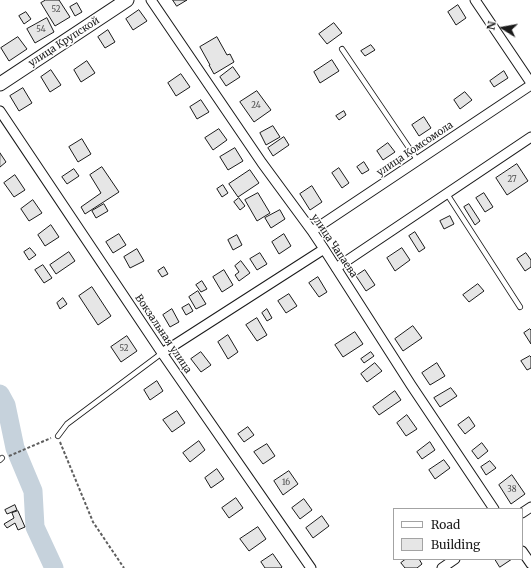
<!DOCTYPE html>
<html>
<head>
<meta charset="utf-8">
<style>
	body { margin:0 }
	#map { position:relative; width:531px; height:568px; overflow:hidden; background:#fff; font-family:Merriweather,serif }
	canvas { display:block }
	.legend { position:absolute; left:393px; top:508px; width:130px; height:52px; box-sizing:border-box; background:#fff; border:1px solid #a3a3a3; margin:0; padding:5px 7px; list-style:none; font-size:12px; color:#1a1a1a }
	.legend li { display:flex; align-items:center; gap:8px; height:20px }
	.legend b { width:20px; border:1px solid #a3a3a3 }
	.north { position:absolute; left:483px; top:8px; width:40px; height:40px; -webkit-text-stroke:3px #fff; paint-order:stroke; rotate:281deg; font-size:11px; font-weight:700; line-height:16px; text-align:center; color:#1a1a1a }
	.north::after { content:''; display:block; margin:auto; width:14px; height:18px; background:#1a1a1a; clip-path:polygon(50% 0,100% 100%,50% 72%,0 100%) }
</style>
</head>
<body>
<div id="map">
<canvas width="531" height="568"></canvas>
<ul class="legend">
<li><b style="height:5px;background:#fff"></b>Road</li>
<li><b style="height:11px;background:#e6e6e6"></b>Building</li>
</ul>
<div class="north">N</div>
</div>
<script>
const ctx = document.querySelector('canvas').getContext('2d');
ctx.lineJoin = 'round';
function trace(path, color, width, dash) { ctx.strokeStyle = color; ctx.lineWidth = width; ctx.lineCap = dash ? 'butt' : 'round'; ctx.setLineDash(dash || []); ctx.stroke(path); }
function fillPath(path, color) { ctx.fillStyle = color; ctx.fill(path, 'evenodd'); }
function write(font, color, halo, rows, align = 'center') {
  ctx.font = font + ' Merriweather,serif'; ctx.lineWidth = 3; ctx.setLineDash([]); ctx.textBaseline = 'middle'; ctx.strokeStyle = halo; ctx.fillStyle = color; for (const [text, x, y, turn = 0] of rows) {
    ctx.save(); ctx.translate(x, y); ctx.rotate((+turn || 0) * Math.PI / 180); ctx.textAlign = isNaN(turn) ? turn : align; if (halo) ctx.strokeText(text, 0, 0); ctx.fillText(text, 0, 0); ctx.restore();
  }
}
trace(new Path2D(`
	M0 394 6 405 15 448 33 491 35 527 54 568`), '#c6d2dc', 19);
const building = new Path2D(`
	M46 0H59L70 17 55 26 41 3Z
	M173 0H187L177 6Z
	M77 3 82 12 75 16 70 7Z
	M458 5 466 18 456 25 448 12Z
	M139 10 147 21 133 30 126 19Z
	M26 12 31 19 24 24 19 16Z
	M47 18 54 32 35 43 27 29Z
	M334 23 342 33 327 44 319 34Z
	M108 30 115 42 105 48 98 37Z
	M18 37 27 49 9 61 1 48Z
	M217 37 227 55 230 54 234 62 214 74 209 65H210L200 47Z
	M371 45 375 50 365 56 361 51Z
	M332 60 339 71 320 83 314 72Z
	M87 61 95 73 81 82 74 70Z
	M233 67 240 77 226 86 220 77Z
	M51 70 61 85 50 92 41 77Z
	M504 71 508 78 494 87 490 81Z
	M181 74 190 87 176 96 168 83Z
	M23 88 32 103 19 111 10 96Z
	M257 91 271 110 254 122 240 102Z
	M465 92 472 100 460 109 454 100Z
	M201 100 209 112 197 119 190 107Z
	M344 111 346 115 339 120 336 116Z
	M424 117 431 128 419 136 412 125Z
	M273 126 280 137 266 145 260 133Z
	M219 129 227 140 213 150 205 138Z
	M284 137 289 145 273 156 268 148Z
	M82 139 91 154 78 162 69 147Z
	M388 143 395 152 383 160 377 151Z
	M235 148 243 161 228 170 220 157Z
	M0 153 6 162 0 167Z
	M364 162 369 170 362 174 357 167Z
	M517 164 528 181 507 195 496 178Z
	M102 167 119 192 85 214 81 207 101 193 90 175Z
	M339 168 349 183 342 188 332 173Z
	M74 169 79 176 67 184 62 177Z
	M250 170 259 183 238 197 229 184Z
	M15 175 25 190 14 197 4 183Z
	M223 185 228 193 222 197 217 189Z
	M312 186 322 202 310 210 300 194Z
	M258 193 270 213 257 221 245 200Z
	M484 193 493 207 485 212 476 198Z
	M239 198 245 206 240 210 234 202Z
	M33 200 42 213 29 221 21 209Z
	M104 204 108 211 96 218 92 211Z
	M469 204 480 221 475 225 464 207Z
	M280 210 285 219 271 228 265 218Z
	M450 216 454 224 444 229 440 221Z
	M51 225 59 237 45 246 38 235Z
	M415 232 425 248 419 252 409 236Z
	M119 234 126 245 113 253 106 242Z
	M284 234 291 246 279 254 272 242Z
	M237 235 242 245 233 250 228 240Z
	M30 248 36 255 29 260 24 252Z
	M402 248 410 260 395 271 387 258Z
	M137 249 144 261 130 268 124 257Z
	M69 252 75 261 56 274 50 265Z
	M260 253 267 264 257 270 250 259Z
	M526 253 531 260V267L525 271 517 259Z
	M241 261 250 273 239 281 235 275 239 272 235 266Z
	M43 265 52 278 44 283 35 270Z
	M164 267 168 274 162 277 158 271Z
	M224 270 233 285 222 292 213 277Z
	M365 270 375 285 366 291 356 276Z
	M318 277 327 292 319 297 309 283Z
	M202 281 207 289 201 292 196 285Z
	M478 284 484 291 469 302 463 295Z
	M92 287 111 316 98 325 79 296Z
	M198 291 206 304 196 309 189 297Z
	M289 294 297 306 286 313 278 301Z
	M63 298 67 304 60 309 57 303Z
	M189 304 193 311 186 315 182 308Z
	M172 309 179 322 170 327 163 315Z
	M267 309 272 318 267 321 262 313Z
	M257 318 267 335 257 341 246 325Z
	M413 326 422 338 403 351 395 339Z
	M530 329 531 330V344L524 333Z
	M355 332 363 344 343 357 335 345Z
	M228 335 238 352 228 359 218 342Z
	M127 336 137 351 121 362 111 347Z
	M201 352 211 365 201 372 191 359Z
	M371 352 374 356 364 363 361 359Z
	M530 356 531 357V368L527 370 521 361Z
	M375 363 382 371 367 382 361 374Z
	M437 363 445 376 430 385 422 373Z
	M157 381 163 391 150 400 144 390Z
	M451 388 457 396 440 407 434 398Z
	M395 391 401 400 379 415 373 407Z
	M177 411 185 423 172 432 163 420Z
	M407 415 417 429 406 436 397 423Z
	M469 417 475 426 465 434 458 425Z
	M248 427 254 435 244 442 238 434Z
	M199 441 205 450 190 462 183 453Z
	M430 442 435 450 422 459 417 452Z
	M482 443 488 451 478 459 472 451Z
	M267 444 275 456 263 464 254 452Z
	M444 460 450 468 435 479 429 470Z
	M490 461 496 468 486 475 481 467Z
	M217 469 224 479 211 488 205 478Z
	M289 471 298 484 283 495 274 481Z
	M512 475 525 494 511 504 499 485Z
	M236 498 243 508 229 518 222 508Z
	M304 499 312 510 300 519 292 508Z
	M15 505 17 510 7 514 5 510Z
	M18 511 25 527 18 530 15 523 7 528 4 524 14 518 12 513Z
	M322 516 329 526 313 538 306 528Z
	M258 527 266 539 249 551 240 539Z
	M273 554 282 567 281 568H265L261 562Z
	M406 559H419L422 564 417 568H405L401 563Z
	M495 559H512L500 567Z`);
fillPath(building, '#e6e6e6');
trace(building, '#1a1a1a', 1);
const lane = new Path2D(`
	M342 49 418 161
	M447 194 520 307
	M58 436 67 424 162 353
	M0 460 2 458`);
const street = new Path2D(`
	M151 0 262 163 312 231 324 249 411 385 494 509
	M475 0 531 83
	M0 111 162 353 311 568
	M312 231 531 85
	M336 268 531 137
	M162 353 324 249
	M522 513 531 507
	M522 551 531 564
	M442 568 455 559`);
const secondary = new Path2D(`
	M0 84 127 0`);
trace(lane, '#1a1a1a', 6);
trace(street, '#1a1a1a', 11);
trace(secondary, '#1a1a1a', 15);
trace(new Path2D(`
	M60 442 93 522 124 568
	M9 456 51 438`), '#5f5f5f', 2, [3, 2]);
trace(lane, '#fff', 4.5);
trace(street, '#fff', 9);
trace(secondary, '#fff', 13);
write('8px', '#4d4d4d', null, [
	["52",56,10],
	["54",41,30],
	["24",256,106],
	["27",512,180],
	["52",124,349],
	["16",286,483],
	["38",512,490]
]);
write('10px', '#1a1a1a', '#fff', [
	["улица Крупской",64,42,-33],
	["улица Комсомола",415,149,-34],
	["улица Чапаева",334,246,56],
	["Вокзальная улица",163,334,56]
]);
</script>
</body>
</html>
